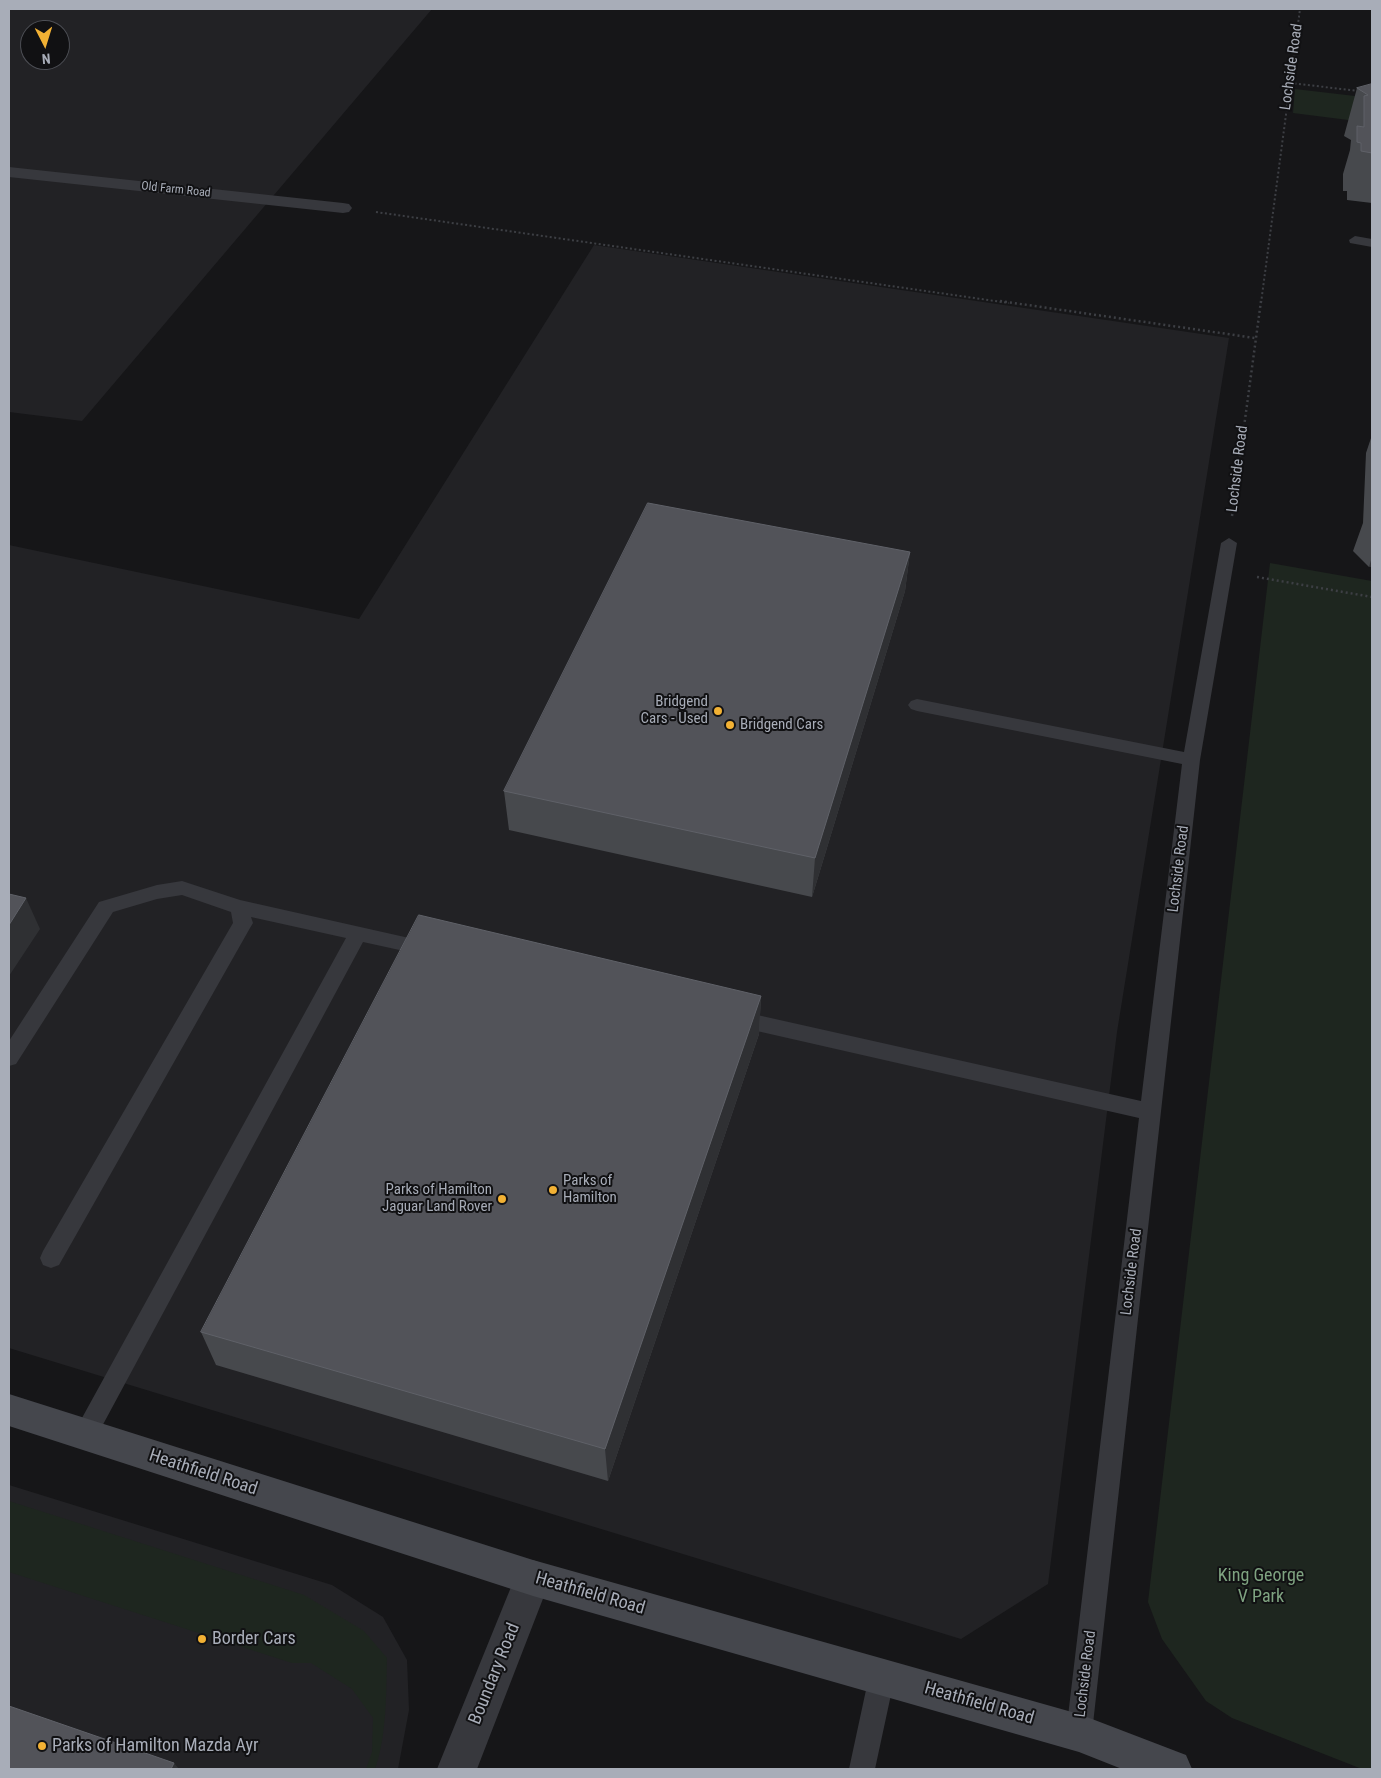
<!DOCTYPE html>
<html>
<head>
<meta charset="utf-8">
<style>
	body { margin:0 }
	#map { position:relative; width:1381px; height:1778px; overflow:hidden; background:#161618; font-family:"Roboto Condensed",sans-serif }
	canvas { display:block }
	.frame { position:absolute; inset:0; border:10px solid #a8adb8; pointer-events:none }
	.north { position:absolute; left:20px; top:20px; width:50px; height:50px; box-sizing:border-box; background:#111113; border:1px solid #4d4f55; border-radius:50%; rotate:175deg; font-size:14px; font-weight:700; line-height:20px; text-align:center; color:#a8adb8 }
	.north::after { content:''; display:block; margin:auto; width:18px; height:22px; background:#f2b134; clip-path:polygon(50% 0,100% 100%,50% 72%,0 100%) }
</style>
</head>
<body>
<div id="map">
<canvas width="1381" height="1778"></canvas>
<div class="frame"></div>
<div class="north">N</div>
</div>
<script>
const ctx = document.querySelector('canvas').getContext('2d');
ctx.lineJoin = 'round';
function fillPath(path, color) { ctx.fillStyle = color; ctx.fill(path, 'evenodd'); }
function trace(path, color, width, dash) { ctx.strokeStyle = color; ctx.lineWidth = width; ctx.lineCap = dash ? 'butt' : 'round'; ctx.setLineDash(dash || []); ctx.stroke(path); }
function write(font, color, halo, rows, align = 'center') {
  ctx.font = font + ' "Roboto Condensed",sans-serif'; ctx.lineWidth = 4; ctx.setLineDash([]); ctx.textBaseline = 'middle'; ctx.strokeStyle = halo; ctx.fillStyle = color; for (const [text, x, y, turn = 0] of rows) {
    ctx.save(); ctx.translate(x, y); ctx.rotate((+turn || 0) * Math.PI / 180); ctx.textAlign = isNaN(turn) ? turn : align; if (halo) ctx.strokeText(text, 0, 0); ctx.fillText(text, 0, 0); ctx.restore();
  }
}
fillPath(new Path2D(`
	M9 9H432L82 421 9 412ZM30 30H60V60H30Z
	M594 245 1229 338 1117 1032 1048 1584 961 1639 9 1348V545L359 619Z
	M9 1485 332 1585 383 1617 407 1660 409 1710 398 1769H9Z`), '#222225');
fillPath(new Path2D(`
	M1295 89 1372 98V123L1293 113Z
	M1270 563 1372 581V1769H1362L1232 1718 1206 1701 1162 1639 1148 1602Z
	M9 1501 304 1595 364 1631 387 1658C386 1694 387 1735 375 1769H366L372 1752 373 1718 352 1689 311 1663H292L9 1572Z`), '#1e261f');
trace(new Path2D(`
	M1290 83 1359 91
	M376 212 1009 303
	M1261 303 1300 9`), '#3d3f44', 2, [2, 2.5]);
trace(new Path2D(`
	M1000 301 1255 338
	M1232 516 1261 301
	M1257 577 1372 597`), '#3d3f44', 2.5, [2, 3]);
fillPath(new Path2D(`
	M1355 236 1372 239V247L1350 243 1349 240Z
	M1229 538 1237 543 1200 760 1092 1733 1088 1742 1079 1746 1070 1742 1066 1733 1139 1118 735 1026 728 1024 725 1018 728 1012 735 1010 1141 1101 1182 764 917 711 911 709 908 705 911 701 917 699 1184 752 1221 543Z
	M182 881 240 900 427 942 434 944 437 949 434 954 427 956 363 942 93 1443 85 1446 77 1443 73 1435 77 1427 346 938 251 917 253 923 250 928 59 1265 51 1268 43 1265 40 1258 43 1251 233 923 231 912 182 895 157 899 113 912 16 1064 9 1066V1041L99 902 157 885Z
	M882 1663 891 1667 895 1676 875 1769H849L869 1676 873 1667Z`), '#37383d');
fillPath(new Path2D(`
	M9 167 343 203 349 204 352 208 349 212 343 213 9 177Z
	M533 1560 546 1565 551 1578 477 1769H437L520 1565Z`), '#37383d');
fillPath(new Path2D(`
	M9 1394 533 1560 1079 1714 1186 1755 1192 1769H1122L1079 1752 533 1596 9 1426Z`), '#45474d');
fillPath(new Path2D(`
	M1372 18V37L1371 36Z
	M1372 84V203L1347 200V191H1343V174L1350 150 1351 140 1344 136 1357 88Z
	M1372 435V566L1369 567 1353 551 1363 523 1366 453Z
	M910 552 905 591 812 897 509 830 504 791Z
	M761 996 759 1034 608 1481 216 1365 201 1332Z`), '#47494d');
fillPath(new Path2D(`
	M910 552 905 591 812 897 815 858Z
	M1372 557V566L1369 567Z
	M26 898 40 929 9 976V925Z
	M761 996 759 1034 608 1481 605 1449Z
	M174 1763 179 1769H171Z`), '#2f3033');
const building = new Path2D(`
	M1372 84V153L1361 151V143L1357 142V126L1364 127V96L1368 95 1357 88Z
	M648 503 910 552 815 858 504 791Z
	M9 894 26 898 9 925Z
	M419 915 761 996 605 1449 201 1332Z
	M9 1706 174 1763 171 1769H9Z`);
fillPath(building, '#525359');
trace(building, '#5f6168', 1);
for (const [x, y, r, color] of [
	[718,711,5,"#f2b134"],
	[730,725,5,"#f2b134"],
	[553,1190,5,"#f2b134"],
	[502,1199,5,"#f2b134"],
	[202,1639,5,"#f2b134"],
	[42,1746,5,"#f2b134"]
]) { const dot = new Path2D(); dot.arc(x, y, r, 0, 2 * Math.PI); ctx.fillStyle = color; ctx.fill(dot); trace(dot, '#111113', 2); }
write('12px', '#a8adb8', '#111113', [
	["Old Farm Road",176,190,6]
]);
write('15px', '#a8adb8', '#111113', [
	["Lochside Road",1292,67,-82],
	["Lochside Road",1238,469,-83],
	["Lochside Road",1179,869,-83],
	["Lochside Road",1132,1272,-83],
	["Lochside Road",1086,1674,-83]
]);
write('15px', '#a8adb8', '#111113', [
	["Bridgend",708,702],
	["Cars - Used",708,719],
	["Bridgend Cars",740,725,"left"],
	["Parks of",563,1181,"left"],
	["Hamilton",563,1198,"left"],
	["Parks of Hamilton",492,1190],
	["Jaguar Land Rover",492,1207]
], 'right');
write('18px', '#a8adb8', '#111113', [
	["Heathfield Road",203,1473,18],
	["Heathfield Road",590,1594,16],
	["Boundary Road",495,1674,-68],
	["Heathfield Road",979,1704,16]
]);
write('18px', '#7fa381', '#111113', [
	["King George",1261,1576],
	["V Park",1261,1597]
]);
write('18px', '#a8adb8', '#111113', [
	["Border Cars",212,1639],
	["Parks of Hamilton Mazda Ayr",52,1746]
], 'left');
</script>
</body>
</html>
